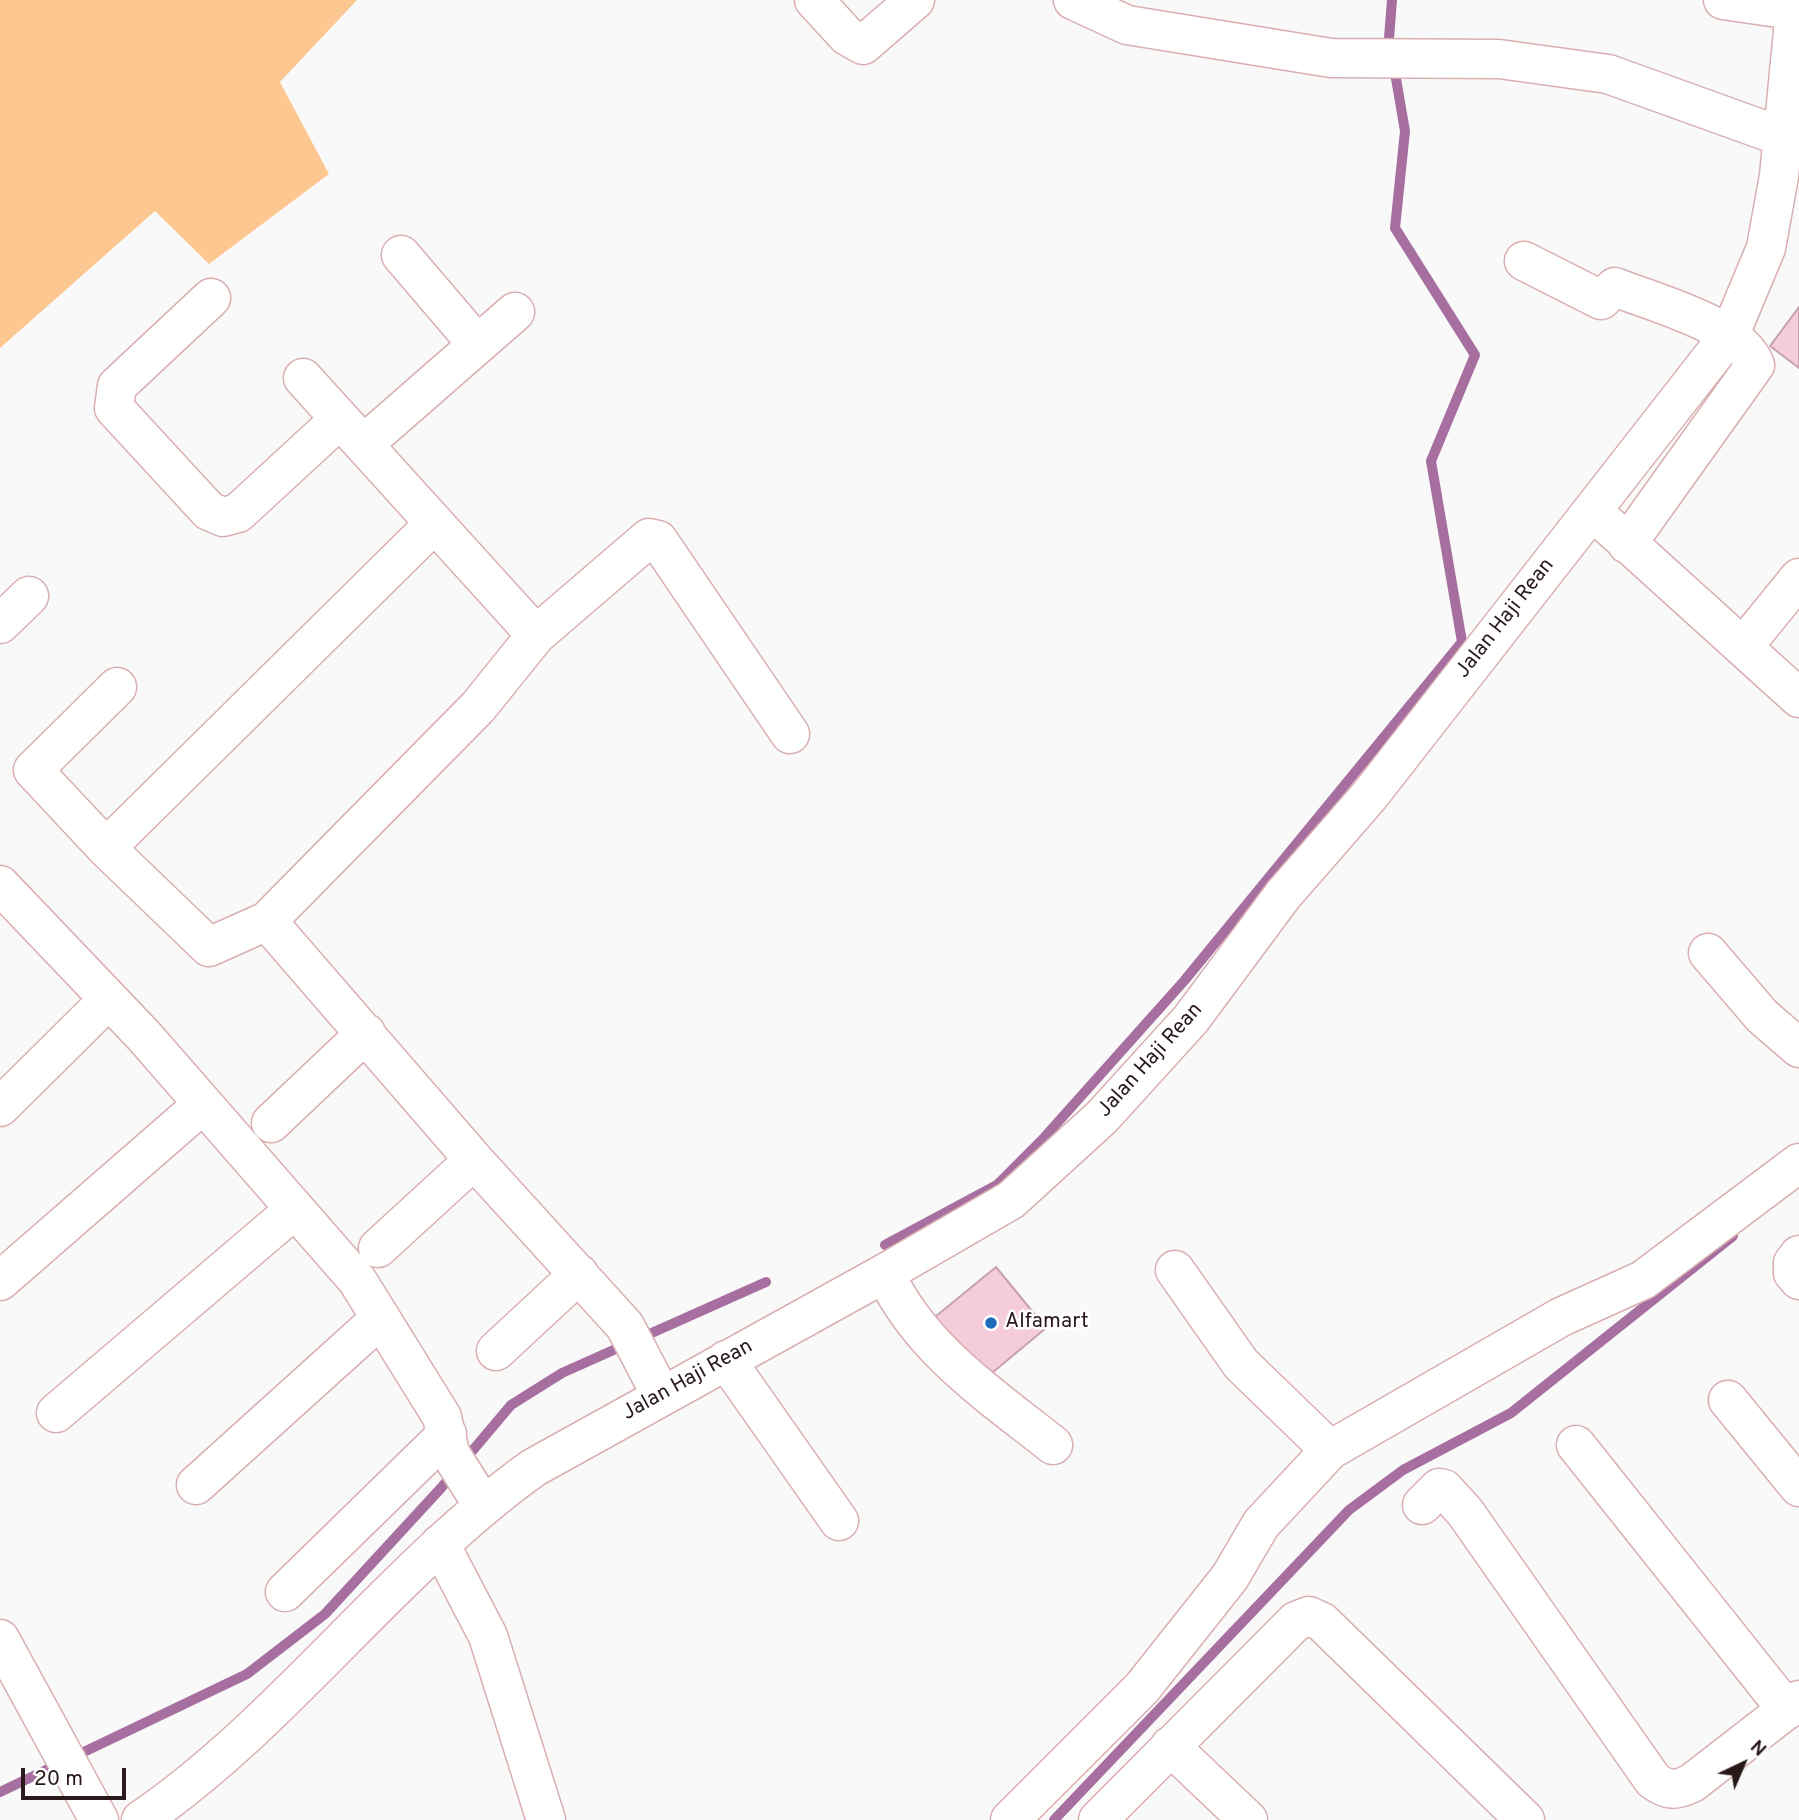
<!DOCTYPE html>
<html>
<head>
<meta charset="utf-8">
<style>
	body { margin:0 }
	#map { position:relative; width:1799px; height:1820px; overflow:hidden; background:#f9f9f9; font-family:Overpass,sans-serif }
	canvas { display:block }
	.north { position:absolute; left:1708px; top:1729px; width:70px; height:70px; -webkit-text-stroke:5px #fff; paint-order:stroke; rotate:44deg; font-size:19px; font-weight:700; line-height:28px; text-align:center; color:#29191a }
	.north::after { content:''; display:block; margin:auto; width:24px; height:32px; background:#29191a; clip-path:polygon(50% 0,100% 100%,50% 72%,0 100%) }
	.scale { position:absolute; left:21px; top:1768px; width:105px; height:32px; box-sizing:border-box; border:4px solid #29191a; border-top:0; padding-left:9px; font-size:21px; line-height:24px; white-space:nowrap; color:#29191a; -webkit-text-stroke:5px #fff; paint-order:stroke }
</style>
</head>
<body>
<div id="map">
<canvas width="1799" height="1820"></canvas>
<div class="north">N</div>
<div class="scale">20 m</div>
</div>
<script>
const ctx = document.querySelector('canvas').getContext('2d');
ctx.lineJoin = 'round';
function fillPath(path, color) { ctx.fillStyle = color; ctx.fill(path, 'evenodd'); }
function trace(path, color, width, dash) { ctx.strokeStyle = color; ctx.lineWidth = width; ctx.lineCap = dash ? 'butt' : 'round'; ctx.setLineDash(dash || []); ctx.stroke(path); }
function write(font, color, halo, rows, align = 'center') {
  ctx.font = font + ' Overpass,sans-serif'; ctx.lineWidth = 5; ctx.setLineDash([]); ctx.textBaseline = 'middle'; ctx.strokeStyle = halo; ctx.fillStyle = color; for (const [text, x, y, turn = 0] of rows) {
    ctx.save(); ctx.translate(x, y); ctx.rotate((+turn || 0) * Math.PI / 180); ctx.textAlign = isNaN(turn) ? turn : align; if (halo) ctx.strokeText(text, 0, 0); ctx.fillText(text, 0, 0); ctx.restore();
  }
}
fillPath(new Path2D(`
	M0 0H357L280 82 329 174 209 264 155 211 0 348Z`), '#fcc790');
trace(new Path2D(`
	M885 1245 997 1185 1041 1141 1184 981 1462 642 1431 461 1475 355 1395 228 1405 131 1389 38 1392 0
	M0 1792 247 1674 325 1614 441 1488 511 1405 562 1373 766 1282
	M1054 1820 1349 1510 1403 1470 1511 1413 1733 1236`), '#a66fa0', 10);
const building = new Path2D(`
	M1799 307V368L1770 346Z
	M996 1267 1046 1328 986 1378 935 1317Z`);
fillPath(building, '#f5ccdc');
trace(building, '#c6a1b0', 2);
const minor = new Path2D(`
	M814 0 847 36 863 45 915 0
	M1073 0 1127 25 1331 58 1499 59 1608 74 1783 137
	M1723 0 1799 11
	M401 255 477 344
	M1524 261 1601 300 1615 287C1654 303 1741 325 1755 365L1627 544
	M211 298 117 386 114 408 209 511 223 517 238 513 340 419
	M303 378 536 635
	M365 443 515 312
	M1609 526 1799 698
	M0 624 29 596
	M1743 647 1799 578
	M117 687 33 770 106 848 209 947 267 921 478 707 536 635 649 538 658 540 790 734
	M106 848 433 525
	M0 885 144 1036 357 1280 442 1417 450 1453 482 1504
	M267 921 474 1160 625 1326 661 1395
	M1708 953 1762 1016 1799 1048
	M0 1107 108 1000
	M271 1123 366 1033
	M378 1248 474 1160
	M1799 1255 1793 1263V1273L1799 1280
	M1175 1270 1241 1364 1330 1450
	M885 1273C919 1348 990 1395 1053 1445
	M0 1281 202 1105
	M496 1351 579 1274
	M726 1360 839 1521
	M1728 1400 1799 1487
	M56 1413 293 1211
	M1576 1445 1787 1710
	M196 1485 381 1318
	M1422 1505 1439 1488 1444 1489 1465 1512 1653 1780C1667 1791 1676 1791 1692 1783L1799 1700
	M440 1544 488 1636 546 1820
	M285 1592 447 1434
	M0 1639 99 1820
	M1170 1746 1248 1820
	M141 1820C284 1722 391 1570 533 1468L885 1273 1011 1200 1102 1117 1191 1019 1283 895 1370 795 1730 334 1766 248 1779 176 1796 0
	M1010 1820 1142 1688 1230 1577 1261 1524 1330 1450 1561 1317 1643 1280 1799 1163
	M1098 1820 1296 1621 1309 1616 1322 1622 1525 1820`);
trace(minor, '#d9afb0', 41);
trace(minor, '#fff', 38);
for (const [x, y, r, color] of [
	[991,1323,7,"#1f6cbb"]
]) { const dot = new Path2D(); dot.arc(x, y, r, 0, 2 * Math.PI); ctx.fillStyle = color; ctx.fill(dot); trace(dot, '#fff', 2.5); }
write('21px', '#29191a', '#fff', [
	["Jalan Haji Rean",1506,619,-52],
	["Jalan Haji Rean",1151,1061,-48],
	["Jalan Haji Rean",688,1381,-29]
]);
write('21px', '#29191a', '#fff', [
	["Alfamart",1005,1323]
], 'left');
</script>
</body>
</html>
